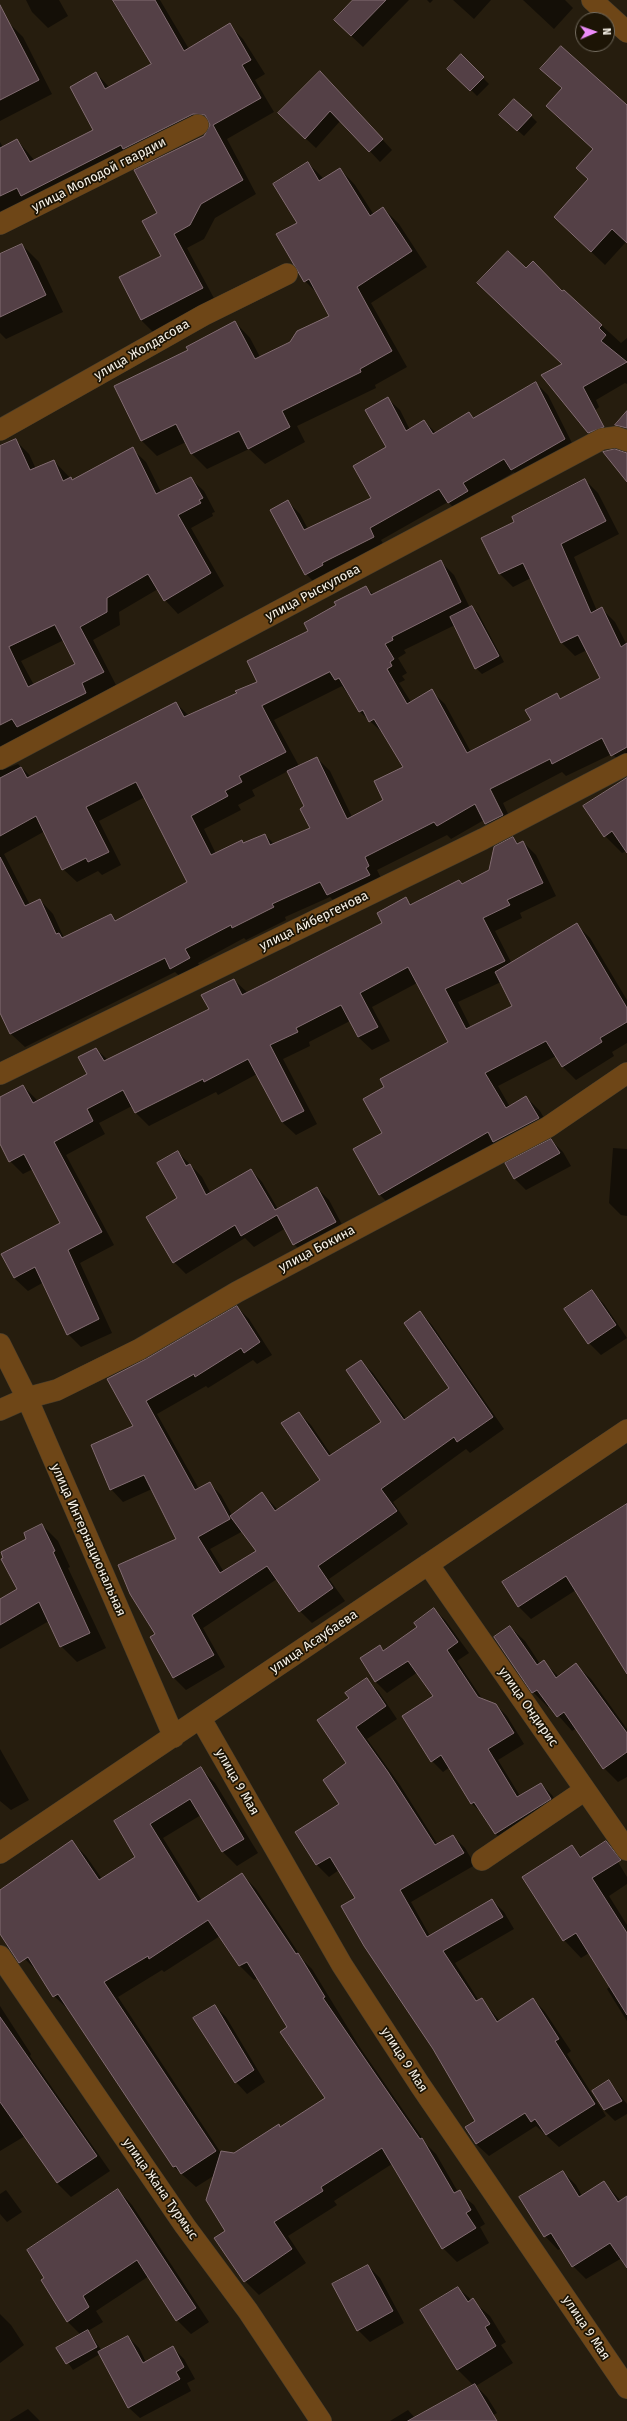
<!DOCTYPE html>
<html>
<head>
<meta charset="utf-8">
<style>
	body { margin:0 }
	#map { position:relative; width:627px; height:2421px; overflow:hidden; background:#261d0e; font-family:"Fira Sans",sans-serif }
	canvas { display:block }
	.north { position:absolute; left:575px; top:12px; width:40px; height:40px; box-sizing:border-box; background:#1c1405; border:1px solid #736c5f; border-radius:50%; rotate:88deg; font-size:11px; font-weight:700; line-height:16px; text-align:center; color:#f6f0e6 }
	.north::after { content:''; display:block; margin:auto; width:14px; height:18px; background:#ed8cfa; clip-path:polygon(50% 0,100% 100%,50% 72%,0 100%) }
</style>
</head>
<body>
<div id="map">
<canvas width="627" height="2421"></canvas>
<div class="north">N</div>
</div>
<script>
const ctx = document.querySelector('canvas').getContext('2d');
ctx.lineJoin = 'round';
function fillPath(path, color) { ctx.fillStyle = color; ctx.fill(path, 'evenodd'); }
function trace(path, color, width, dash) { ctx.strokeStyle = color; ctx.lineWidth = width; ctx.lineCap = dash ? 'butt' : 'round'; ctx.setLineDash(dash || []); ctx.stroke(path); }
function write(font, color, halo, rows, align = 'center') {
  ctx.font = font + ' "Fira Sans",sans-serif'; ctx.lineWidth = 3.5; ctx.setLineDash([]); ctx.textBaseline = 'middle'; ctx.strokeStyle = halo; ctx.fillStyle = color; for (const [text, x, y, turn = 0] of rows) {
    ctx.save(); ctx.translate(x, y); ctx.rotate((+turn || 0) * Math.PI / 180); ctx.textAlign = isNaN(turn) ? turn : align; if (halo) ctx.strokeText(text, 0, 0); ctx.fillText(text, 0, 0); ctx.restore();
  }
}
fillPath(new Path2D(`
	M26 0H59L68 16 48 28 32 12Z
	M112 0H160L189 49 229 25 243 39 265 74 255 80 274 112 227 139 256 194 215 218 204 239 187 248 216 302 155 334 141 320 162 256 158 214 209 128 0 217V142L3 147 17 140 35 161 94 130 96 73 110 88 152 64Z
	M354 0H409L363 47 347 32Z
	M427 0H433L430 3Z
	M453 0H491L474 19Z
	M523 0H565L573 8 554 29Z
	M8 22 23 37 52 94 0 121V27Z
	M461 56 489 84 477 96 449 68Z
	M542 69 627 106V243L626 242 605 265 555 217 589 180 594 150 547 106 562 89Z
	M330 82 392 150 380 162 341 120 316 148 289 123Z
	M531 116 537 122 524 136 507 121Z
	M308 163 324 179 340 169 355 185 374 215 383 208 399 224 427 267 371 303 407 367 375 385 376 388 297 426 305 442 265 464 249 449 207 469 191 453 186 442 157 456 142 441 116 386 189 351 235 322 250 338 260 357 291 343 331 316 319 295 305 281 298 223Z
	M22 245 39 262 63 312 6 339 0 333V256Z
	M526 269 563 293 564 291 621 343 627 338V384L625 383 596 400 599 407 583 422Z
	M536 383 548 395 576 451 523 482 514 472 474 496 461 515 448 502 381 540 386 549 318 586 306 574 288 502 300 514 308 529 373 498 387 448 388 399 400 410 410 430 424 421 436 433 469 413 474 418Z
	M15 440 29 454 36 469 54 461 73 481 132 449 146 462 161 492 190 478 204 491 215 512 212 513 213 516 191 528 224 586 178 614 165 600 158 589 119 612 120 625 93 640 116 685 94 697 99 707 3 766 2 770 18 764 31 777 176 703 189 716 238 694 259 682 337 605 365 587 374 595 440 561 454 575 470 608 478 613 504 662 482 674 476 668 455 625 404 650 406 653 398 658 407 673 402 676 405 680 399 683 411 702 431 691 445 704 471 752 532 721 557 694 562 699 601 679 587 650 575 656 562 643 531 578 513 587 500 574 516 522 585 480 598 493 619 534 574 557 597 611 602 609 615 622 627 645V767L612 754 566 776 562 772 503 803 515 829 499 837 484 820 451 839 447 835 377 870 382 880 341 908 330 897 285 917 286 920 246 940 244 938 198 963 203 972 185 981 175 972 25 1047 11 1034 0 1010V447ZM64 640 76 664 34 685 21 661ZM342 686 360 712 384 734 404 767 385 801 352 817 330 771 317 758 299 766 274 720ZM288 771 305 807 311 829 275 845 265 835 216 854 204 829 241 810 238 805 255 796 252 790ZM145 797 189 883 117 921 111 915 64 938 53 914 40 900 30 905 4 854 45 831 63 869 77 882 98 871 102 875 121 865 99 821Z
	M627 784V851L622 853 605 836Z
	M513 838 519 844 523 842 536 855 556 896 520 913 522 918 495 931 512 964 577 925 590 938 627 1000V1043L612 1052 614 1056 576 1080 562 1066 556 1056 498 1086 510 1107 526 1097 540 1111 552 1132 393 1208 380 1195 355 1149 383 1134 385 1088 449 1043 417 983 372 1007 390 1041 372 1050 358 1037 350 1021 309 1042 310 1046 283 1059 317 1124 296 1135 282 1122 257 1074 218 1095 216 1092 149 1126 136 1113 132 1106 99 1123 105 1134 66 1155 114 1245 80 1263 112 1333 81 1347 68 1334 44 1282 28 1291 14 1278 62 1223 33 1169 23 1174 10 1161 0 1142V1098L23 1086 38 1101 88 1074 96 1049 108 1060 210 1010 234 980 248 993 383 923 406 898 412 905 459 881 463 885 490 871ZM501 982 513 1006 471 1028 458 1002Z
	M551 1140 563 1152 571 1166 526 1190 514 1178Z
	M613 1148 627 1149V1216L621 1215 609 1203Z
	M178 1152 202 1177 211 1194 251 1170 262 1182 278 1209 317 1188 329 1200 347 1234 306 1256 294 1244 286 1228 254 1247 245 1238 186 1274 174 1262 179 1199Z
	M592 1292 604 1304 627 1338 601 1355 589 1343Z
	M237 1307 249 1319 272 1355 257 1364 253 1360 208 1388 206 1386 157 1414 199 1489 209 1483 221 1495 232 1515 262 1493 278 1510 321 1480 299 1413 311 1425 332 1456 383 1422 361 1361 373 1373 406 1419 451 1389 420 1312 432 1325 504 1429 470 1453 466 1449 393 1502 408 1524 329 1579 345 1601 312 1623 300 1611 277 1579 203 1628 225 1667 186 1690 174 1678 151 1637 157 1634 178 1540 152 1489 123 1502 111 1489 135 1427 147 1360ZM243 1531 257 1551 224 1572 210 1549Z
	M627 1505V1670L576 1590 531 1619 518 1606Z
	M42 1525 58 1541 70 1567 68 1568 106 1648 77 1662 61 1646 49 1621 0 1649V1600L18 1590 28 1539Z
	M434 1609 445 1620 469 1653 457 1661 483 1700 496 1705 507 1716 524 1744 498 1760 520 1796 541 1784 552 1795 561 1810 507 1845 496 1834 483 1814 471 1803 450 1767 443 1772 432 1761 434 1697 418 1672 387 1693 376 1682 361 1659 379 1646 385 1651 418 1627Z
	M510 1627 525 1641 540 1664 543 1661 559 1677 576 1665 591 1679 627 1729V1777L618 1782 604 1768 577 1728 572 1731 550 1706 548 1707 533 1692Z
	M367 1680 379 1692 397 1719 367 1739 400 1785 438 1845 453 1836 465 1848 475 1865 411 1902 430 1936 492 1900 504 1912 514 1929 455 1963 479 2001 481 1999 500 2021 533 1999 545 2012 571 2051 567 2054 606 2116 559 2147 536 2126 489 2156 476 2144 466 2128 476 2121 356 1898 339 1870 329 1877 317 1865 296 1832 341 1804 348 1764 350 1699Z
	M0 1749 29 1800 11 1810 0 1801Z
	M201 1769 215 1783 258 1853 237 1866 223 1852 201 1815 163 1838 202 1901 242 1874 256 1889 304 1961 312 1969 359 2046 427 2145 436 2154 458 2192 474 2205 485 2224 480 2227 489 2243 457 2262 443 2248 392 2164 334 2201 337 2205 288 2236 306 2263 259 2295 245 2281 226 2232 215 2175 196 2187 174 2167 69 2010 54 1996 39 1973 25 1959 0 1922V1891L72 1842 86 1856 102 1879 137 1857 115 1822ZM220 1936 240 1966 254 1980 258 1978 288 2028 326 2099 234 2154 221 2153 118 1997 162 1970 164 1972Z
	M600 1845 618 1862 627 1877V1884L609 1896 627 1925V1957L589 1953 581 1958 564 1940 524 1877 572 1846 582 1857Z
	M627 1971V2021L607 1989Z
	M0 2006 31 2054 30 2056 110 2171 71 2197 57 2183 25 2136 0 2151Z
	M215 2006 226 2017 265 2082 247 2094 236 2082Z
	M609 2081 627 2104V2114L615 2121 604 2110Z
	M563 2172 576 2185 582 2196 604 2182 621 2201 627 2197V2263L622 2258 586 2279 573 2266 562 2248 558 2250 545 2236Z
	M6 2190 22 2212 7 2222 0 2214V2194Z
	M118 2190 132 2205 209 2322 191 2334 177 2320 149 2276 96 2311 103 2322 88 2331 102 2351 128 2337 139 2348 146 2362 173 2348 184 2359 195 2379 187 2383 191 2391 140 2418 128 2407 100 2354 73 2370 58 2348 81 2335 67 2321Z
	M368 2266 380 2278 404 2323 370 2342 358 2330Z
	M458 2288 490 2316 506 2342 501 2345 513 2363 476 2386 487 2397 497 2413 484 2421H390L408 2410 415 2418 474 2386 458 2370 422 2311Z
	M0 2314 11 2325 24 2345 0 2363Z
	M28 2409 40 2421H10V2420Z`), '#0007');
const building = new Path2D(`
	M113 0H155L184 51 230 23 251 60 242 65 261 98 213 125 243 180 201 204 190 225 174 234 203 288 141 320 119 277 161 256 142 221 157 213 134 170 204 136 210 125 205 115 193 114 123 149 121 145 21 196 17 188 0 196V148L17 139 30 162 93 130 70 87 96 72 105 89 151 64Z
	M353 0H386L351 36 334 20Z
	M0 5 39 80 0 100Z
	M561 46 627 105V243L612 229 591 252 554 217 588 179 576 168 593 149 546 106 562 88 540 69Z
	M461 54 484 77 470 91 447 69Z
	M320 71 383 139 369 152 330 111 305 139 278 113Z
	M514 99 532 115 517 131 499 115Z
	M308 162 319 181 340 168 370 216 383 207 412 251 357 287 392 351 360 369 361 372 282 411 290 427 248 449 239 431 191 454 176 424 141 441 114 386 188 350 186 347 235 321 255 359 290 342 297 331 329 316 309 279 304 282 276 234 297 223 273 184Z
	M22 244 46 295 0 317V254Z
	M508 251 526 268 533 261 562 291 564 290 602 325 599 328 606 335 601 341 627 362 583 387 604 427 588 433 541 375 562 364 477 283Z
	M536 382 565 439 511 470 504 459 463 483 468 491 448 503 439 489 370 528 374 537 322 563 323 565 305 575 270 510 288 500 304 530 371 498 353 466 386 447 365 410 388 397 406 431 424 420 433 434 469 412 473 418Z
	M627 411V428L615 425Z
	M16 439 30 470 54 460 63 481 71 477 72 480 133 447 156 494 191 477 203 498 199 500 201 503 178 515 211 573 164 601 148 574 107 598V612L80 627 104 672 82 683 86 693 17 727 12 719 0 725V446ZM55 625 75 664 28 687 9 647Z
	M615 449 627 453V482L603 452Z
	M585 479 606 521 561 544 591 613 602 607 621 647 627 643V747L611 756 602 738 552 764 550 759 490 789 503 815 485 824 475 804 437 826 434 822 365 857 369 866 366 868 370 875 327 895 320 882 272 904 274 907 232 928 231 925 185 949 190 958 170 969 165 958 10 1034 0 1013V857L25 906 40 899 56 934 59 933 62 938 111 914 115 921 187 882 136 782 86 807 109 852 88 862 86 858 62 870 36 816 0 836V778L21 767 27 778 176 702 184 717 237 693 235 691 257 682 247 661 308 631 304 623 336 605 334 602 366 586 371 595 441 560 461 602 392 637 393 640 385 644 394 659 390 662 392 666 387 669 407 704 432 689 467 753 531 720 525 710 557 693 560 699 600 678 578 635 561 643 523 563 499 574 481 538 514 522 512 517ZM330 672 335 680 339 678 359 712 363 710 369 722 374 719 403 767 374 781 383 800 347 819 317 757 287 771 304 806 300 809 310 828 270 845 265 834 243 843 242 840 211 855 191 816 228 796 225 791 242 782 239 776 286 752 262 706Z
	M472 606 499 656 475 669 450 617Z
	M627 778V853L612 831 604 837 583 806Z
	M513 837 517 844 523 841 543 883 507 900 510 905 483 918 505 961 445 989 466 1029 512 1006 495 972 577 923 627 1008V1022L600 1038 602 1042 562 1067 546 1041 485 1073 506 1108 526 1096 539 1118 493 1142 488 1132 379 1195 353 1149 382 1133 363 1099 384 1087 380 1079 448 1042 408 967 360 993 378 1027 358 1037 341 1005 296 1028 298 1032 270 1045 304 1111 282 1122 248 1059 204 1082 203 1079 135 1113 123 1090 87 1109 93 1121 54 1142 102 1232 68 1250 99 1319 67 1335 35 1267 14 1278 1 1254 60 1223 24 1154 9 1162 0 1144V1097L23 1085 33 1103 87 1074 78 1057 96 1048 104 1061 209 1009 201 995 234 979 242 995 270 981 382 923 377 913 406 897 410 905 459 880 462 884 489 870 494 847Z
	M551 1139 560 1153 514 1179 505 1163Z
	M178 1151 186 1166 190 1164 206 1195 251 1169 275 1210 317 1187 336 1222 293 1245 277 1215 241 1236 235 1225 173 1263 146 1217 177 1198 157 1163Z
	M592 1290 616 1325 588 1344 564 1309Z
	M237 1306 260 1342 244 1353 241 1348 195 1377 194 1374 146 1401 195 1490 210 1482 230 1519 198 1537 220 1573 256 1551 230 1516 262 1492 275 1511 320 1480 281 1423 299 1412 329 1456 381 1422 346 1370 361 1360 404 1420 449 1388 404 1323 420 1311 493 1417 457 1442 454 1437 381 1489 397 1511 318 1566 333 1588 299 1612 267 1566 192 1615 214 1655 173 1678 150 1637 155 1634 130 1594 118 1565 176 1539 144 1475 110 1490 91 1445 133 1426 107 1379 146 1359Z
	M627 1504V1674L566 1576 518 1607 502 1582Z
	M42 1524 55 1551 53 1552 90 1633 60 1647 39 1602 0 1625V1599L17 1589 1 1559 3 1558 1 1552 26 1539 24 1533Z
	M434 1608 458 1642 447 1650 478 1697 496 1704 514 1733 488 1749 517 1797 541 1783 551 1799 495 1834 474 1802 471 1804 441 1755 431 1762 402 1716 433 1696 408 1661 375 1682 360 1658 380 1645 383 1651 417 1627 414 1623Z
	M510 1626 537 1665 544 1660 556 1678 576 1663 627 1733V1752L603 1769 564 1712 557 1717 537 1690 532 1693 494 1637Z
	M367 1678 386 1706 356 1727 388 1772 435 1845 453 1835 464 1853 400 1890 427 1937 492 1899 503 1917 443 1951 476 2001 482 1998 497 2022 533 1998 559 2039 555 2041 595 2104 546 2135 535 2119 531 2122 525 2113 476 2144 465 2127 475 2121 433 2049 364 1946 341 1906 355 1898 330 1857 316 1865 295 1832 339 1804 323 1780 346 1763 317 1720 349 1698 345 1693Z
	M201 1767 244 1839 222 1852 190 1799 150 1824 198 1902 242 1873 296 1954 298 1953 325 1997 323 1998 420 2139 422 2138 454 2193 460 2190 471 2210 466 2213 476 2228 442 2249 382 2148 321 2187 323 2191 274 2222 292 2249 244 2282 214 2238 225 2231 206 2200 221 2151 234 2153 279 2124 280 2127 325 2098 280 2032 287 2027 247 1962 239 1966 208 1920 149 1959 148 1956 104 1982 216 2151 181 2174 176 2166 173 2167 58 1994 53 1997 28 1957 19 1963 0 1934V1890L72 1840 99 1880 135 1857 114 1821Z
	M606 1841 621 1860 592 1878 627 1933V2015L576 1933 563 1941 522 1877 572 1845 580 1857Z
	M215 2005 254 2070 235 2083 193 2018Z
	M0 2017 97 2156 57 2183 0 2102Z
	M609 2080 622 2101 604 2110 592 2091Z
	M563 2171 579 2197 604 2181 618 2202 627 2196V2268L610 2243 572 2267 551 2233 544 2237 519 2197Z
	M118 2189 196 2308 176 2321 137 2260 83 2296 89 2307 67 2322 41 2280 44 2278 27 2250Z
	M368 2265 393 2311 357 2331 332 2284Z
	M458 2287 468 2302 473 2298 490 2324 485 2327 496 2346 457 2370 420 2310Z
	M88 2330 97 2347 66 2364 56 2348Z
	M128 2336 143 2363 173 2346 184 2367 176 2372 180 2379 128 2408 98 2352Z
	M475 2384 497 2421H408Z`);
fillPath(building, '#544046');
trace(building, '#826c72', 1);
const street = new Path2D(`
	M592 0 627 32
	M0 224 198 125
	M0 430 204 315 287 274
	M0 759 602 439 616 437 627 441
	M0 1074 483 839 627 764
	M0 1344 27 1398 174 1737
	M0 1410 27 1398 57 1390 140 1349 237 1292 548 1127 627 1073
	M428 1564 627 1850
	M201 1719 342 1965 420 2085 627 2388
	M0 1853 627 1430
	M482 1860 585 1790
	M0 1956 185 2226 248 2311 321 2421`);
trace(street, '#433b2c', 22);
trace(street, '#6e4617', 21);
write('13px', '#f6f0e6', '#1c1405', [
	["улица Молодой гвардии",99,175,-27],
	["улица Жолдасова",142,350,-30],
	["улица Рыскулова",313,593,-28],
	["улица Айбергенова",314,921,-26],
	["улица Бокина",317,1249,-28],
	["улица Интернациональная",88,1540,66],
	["улица Асаубаева",314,1642,-34],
	["улица Ондирис",528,1707,55],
	["улица 9 Мая",237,1782,60],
	["улица 9 Мая",404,2060,57],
	["улица Жана Турмыс",160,2189,55],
	["улица 9 Мая",586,2328,56]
]);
</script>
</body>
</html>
